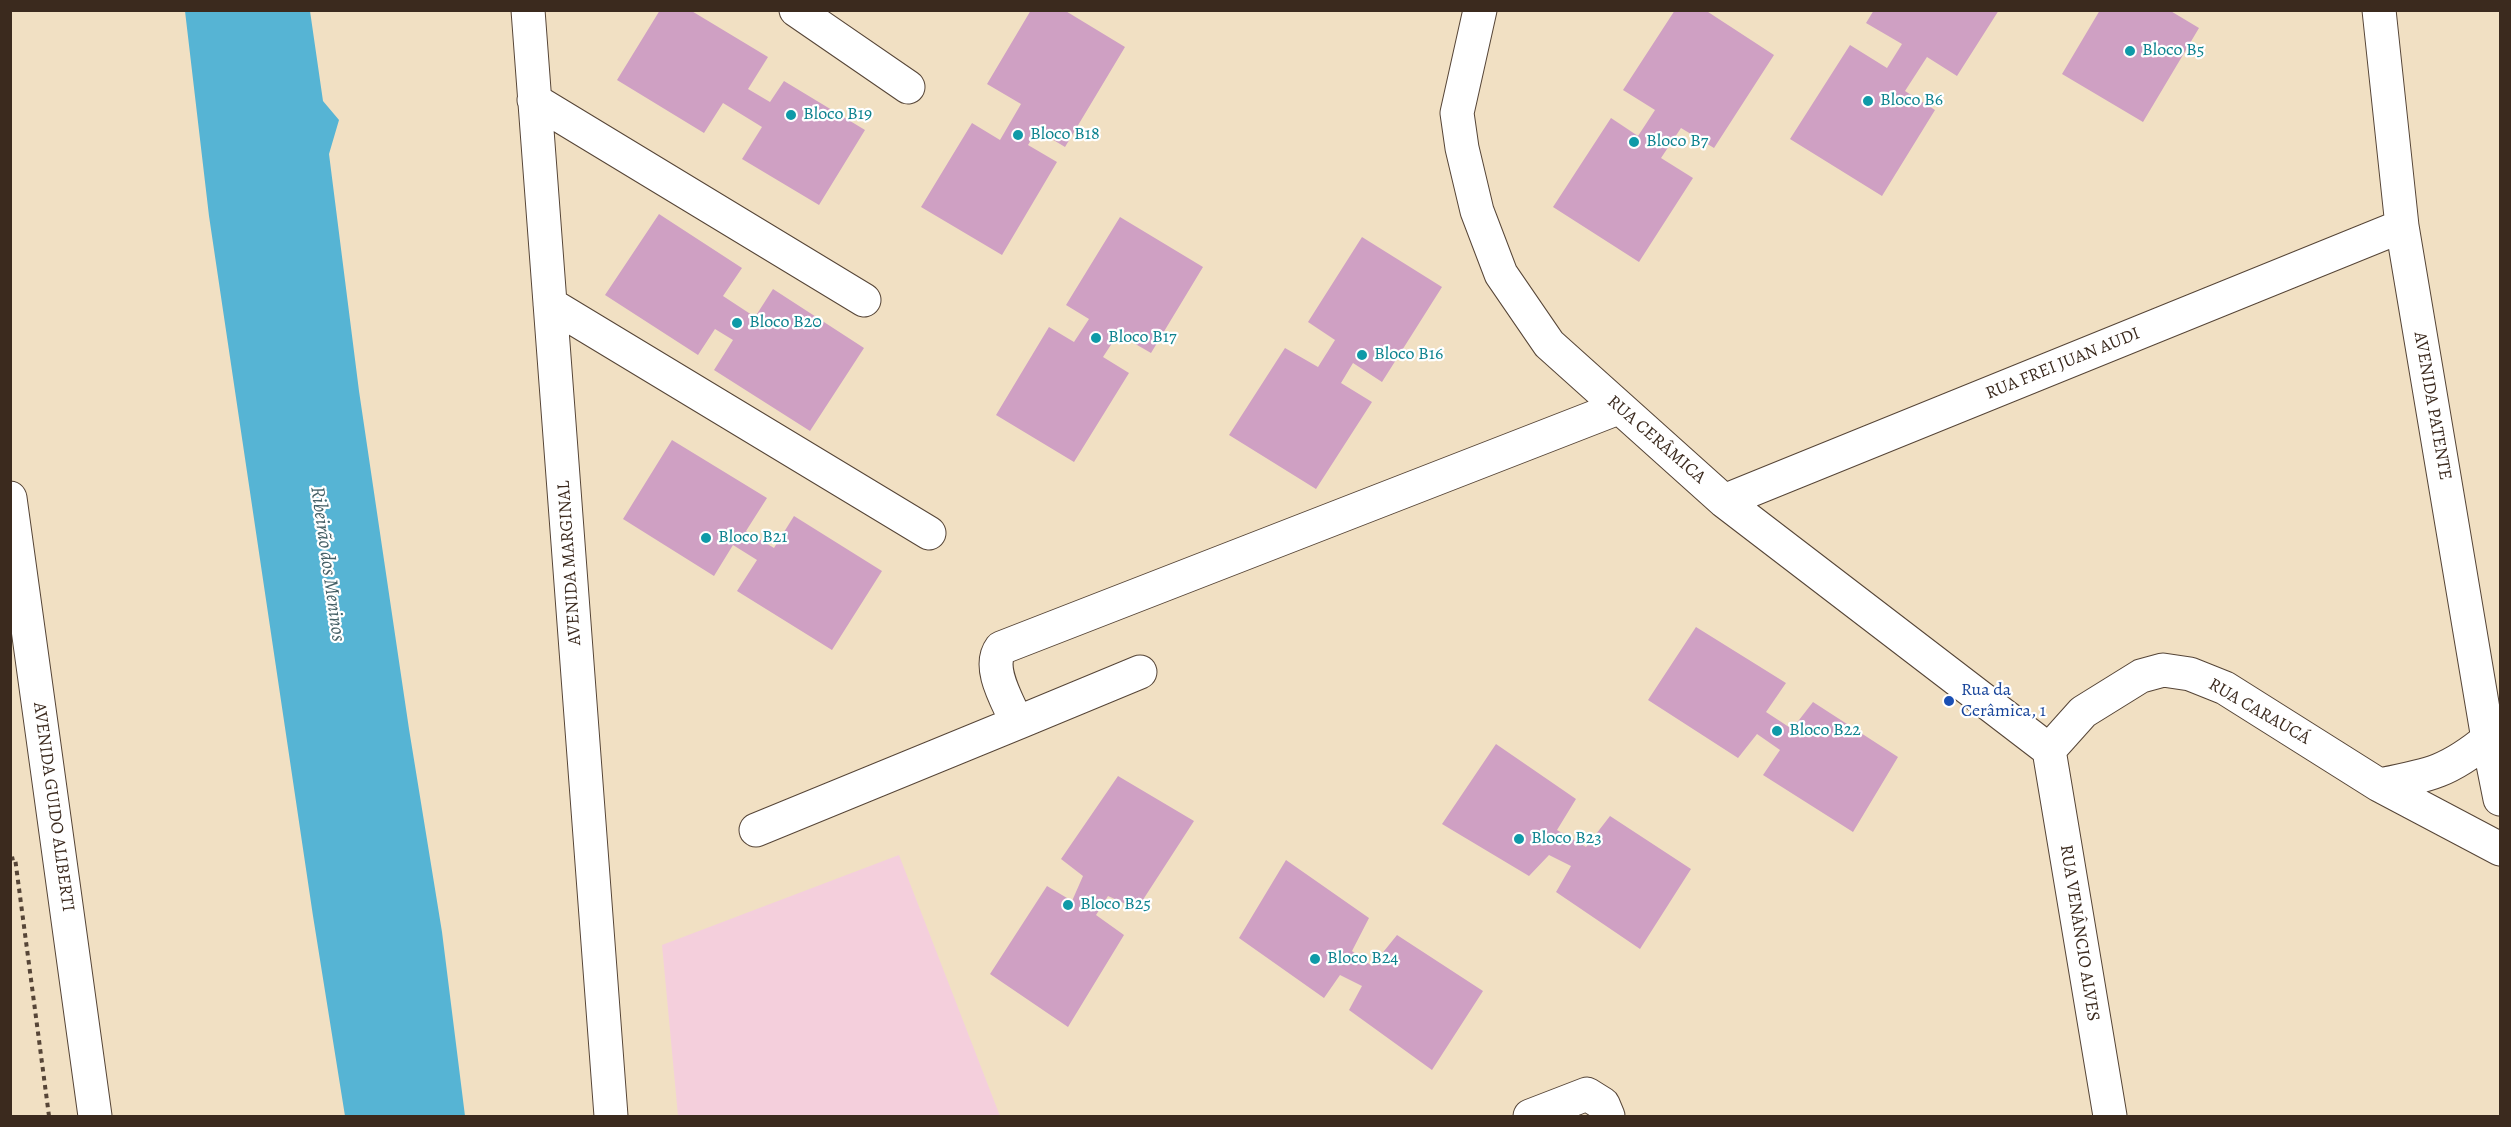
<!DOCTYPE html>
<html>
<head>
<meta charset="utf-8">
<style>
	body { margin:0 }
	#map { position:relative; width:2511px; height:1127px; overflow:hidden; background:#f1e0c3; font-family:Alegreya,serif }
	canvas { display:block }
	.frame { position:absolute; inset:0; border:12px solid #3b2a1e; pointer-events:none }
</style>
</head>
<body>
<div id="map">
<canvas width="2511" height="1127"></canvas>
<div class="frame"></div>
</div>
<script>
const ctx = document.querySelector('canvas').getContext('2d');
ctx.lineJoin = 'round';
function fillPath(path, color) { ctx.fillStyle = color; ctx.fill(path, 'evenodd'); }
function trace(path, color, width, dash) { ctx.strokeStyle = color; ctx.lineWidth = width; ctx.lineCap = dash ? 'butt' : 'round'; ctx.setLineDash(dash || []); ctx.stroke(path); }
function write(font, color, halo, rows, align = 'center') {
  ctx.font = font + ' Alegreya,serif'; ctx.lineWidth = 4.5; ctx.setLineDash([]); ctx.textBaseline = 'middle'; ctx.strokeStyle = halo; ctx.fillStyle = color; for (const [text, x, y, turn = 0] of rows) {
    ctx.save(); ctx.translate(x, y); ctx.rotate((+turn || 0) * Math.PI / 180); ctx.textAlign = isNaN(turn) ? turn : align; if (halo) ctx.strokeText(text, 0, 0); ctx.fillText(text, 0, 0); ctx.restore();
  }
}
fillPath(new Path2D(`
	M899 855 1000 1116H678L662 945Z`), '#f4cfdc');
fillPath(new Path2D(`
	M185 11H310L323 101 339 120 329 154 359 391 409 729 442 932 465 1116H345L313 916 209 216Z`), '#56b4d4');
fillPath(new Path2D(`
	M660 10H690L768 57 748 89 770 102 784 81 865 130 819 205 742 159 762 127 723 103 704 133 617 80Z
	M1031 10H1064L1125 47 1065 147 1037 130 1028 145 1057 162 1002 255 921 207 972 123 1000 140 1021 104 987 84Z
	M1675 10H1705L1774 55 1714 148 1681 128 1661 158 1693 178 1639 262 1553 207 1611 118 1638 136 1655 110 1623 90Z
	M1874 10H1999L1957 76 1927 57 1905 91 1935 110 1882 196 1790 139 1850 45 1887 68 1902 44 1866 23Z
	M2100 10H2169L2199 28 2143 122 2062 74Z
	M659 214 742 268 723 296 755 317 773 289 864 348 810 431 714 370 733 340 715 329 698 355 605 295Z
	M1120 217 1203 267 1151 353 1118 334 1103 357 1129 373 1074 462 996 415 1049 327 1074 342 1089 319 1066 305Z
	M1362 237 1442 287 1382 382 1353 363 1341 383 1372 402 1316 489 1229 435 1285 348 1318 367 1335 340 1308 322Z
	M672 440 767 498 746 531 774 548 794 516 882 571 832 650 737 591 757 560 733 545 714 576 623 519Z
	M1696 627 1786 683 1766 712 1792 729 1813 702 1898 757 1853 832 1763 775 1780 750 1757 734 1738 758 1648 700Z
	M1496 744 1576 799 1557 830 1586 847 1610 816 1691 869 1640 949 1556 892 1571 866 1549 855 1529 876 1442 824Z
	M1118 776 1194 821 1137 909 1108 896 1096 915 1124 935 1068 1027 990 974 1047 886 1072 901 1083 876 1061 859Z
	M1286 860 1369 918 1352 951 1372 966 1397 935 1483 991 1432 1070 1349 1010 1362 986 1340 975 1324 998 1239 938Z`), '#cfa0c3');
const minor = new Path2D(`
	M528 10 611 1116
	M796 10 908 87
	M1480 10 1457 113 1462 148 1477 211 1501 274 1549 344 1724 501 2049 750
	M2379 10 2402 226 2488 739 2500 799
	M534 100 864 300
	M550 304 929 533
	M1724 501 2402 226
	M1017 723 1140 672
	M2049 750 2083 712 2141 676 2163 670 2190 674 2225 688 2379 785 2500 849
	M2049 750 2110 1116
	M2379 785C2430 775 2448 772 2488 739
	M756 830 1017 723C1009 703 986 668 1001 648L1618 408
	M1530 1116 1587 1094 1603 1104 1608 1116`);
const major = new Path2D(`
	M10 498 95 1116`);
trace(minor, '#564537', 35);
trace(major, '#564537', 35);
trace(new Path2D(`
	M10 859 15 858 49 1116`), '#564537', 4, [4.5, 4.5]);
trace(minor, '#fff', 33);
trace(major, '#fff', 33);
for (const [x, y, r, color] of [
	[2130,51,6,"#0f9aa8"],
	[1868,101,6,"#0f9aa8"],
	[791,115,6,"#0f9aa8"],
	[1018,135,6,"#0f9aa8"],
	[1634,142,6,"#0f9aa8"],
	[737,323,6,"#0f9aa8"],
	[1096,338,6,"#0f9aa8"],
	[1362,355,6,"#0f9aa8"],
	[706,538,6,"#0f9aa8"],
	[1949,701,6,"#1a4fb4"],
	[1777,731,6,"#0f9aa8"],
	[1519,839,6,"#0f9aa8"],
	[1068,905,6,"#0f9aa8"],
	[1315,959,6,"#0f9aa8"]
]) { const dot = new Path2D(); dot.arc(x, y, r, 0, 2 * Math.PI); ctx.fillStyle = color; ctx.fill(dot); trace(dot, '#fff', 2); }
write('18px', '#0d838f', '#fff', [
	["Bloco B5",2142,51],
	["Bloco B6",1880,101],
	["Bloco B19",803,115],
	["Bloco B18",1030,135],
	["Bloco B7",1646,142],
	["Bloco B20",749,323],
	["Bloco B17",1108,338],
	["Bloco B16",1374,355],
	["Bloco B21",718,538],
	["Bloco B22",1789,731],
	["Bloco B23",1531,839],
	["Bloco B25",1080,905],
	["Bloco B24",1327,959]
], 'left');
write('18px', '#3b2a1e', '#fff', [
	["RUA FREI JUAN AUDI",2063,364,-22],
	["AVENIDA PATENTE",2432,406,80],
	["RUA CERÂMICA",1656,440,41],
	["AVENIDA MARGINAL",570,563,-94],
	["RUA CARAUCÁ",2259,712,30],
	["AVENIDA GUIDO ALIBERTI",53,807,82],
	["RUA VENÂNCIO ALVES",2079,933,81]
]);
write('18px', '#164399', '#fff', [
	["Rua da",1961,691],
	["Cerâmica, 1",1961,712]
], 'left');
write('italic 20px', '#466167', '#fff', [
	["Ribeirão dos Meninos",327,564,82]
]);
</script>
</body>
</html>
